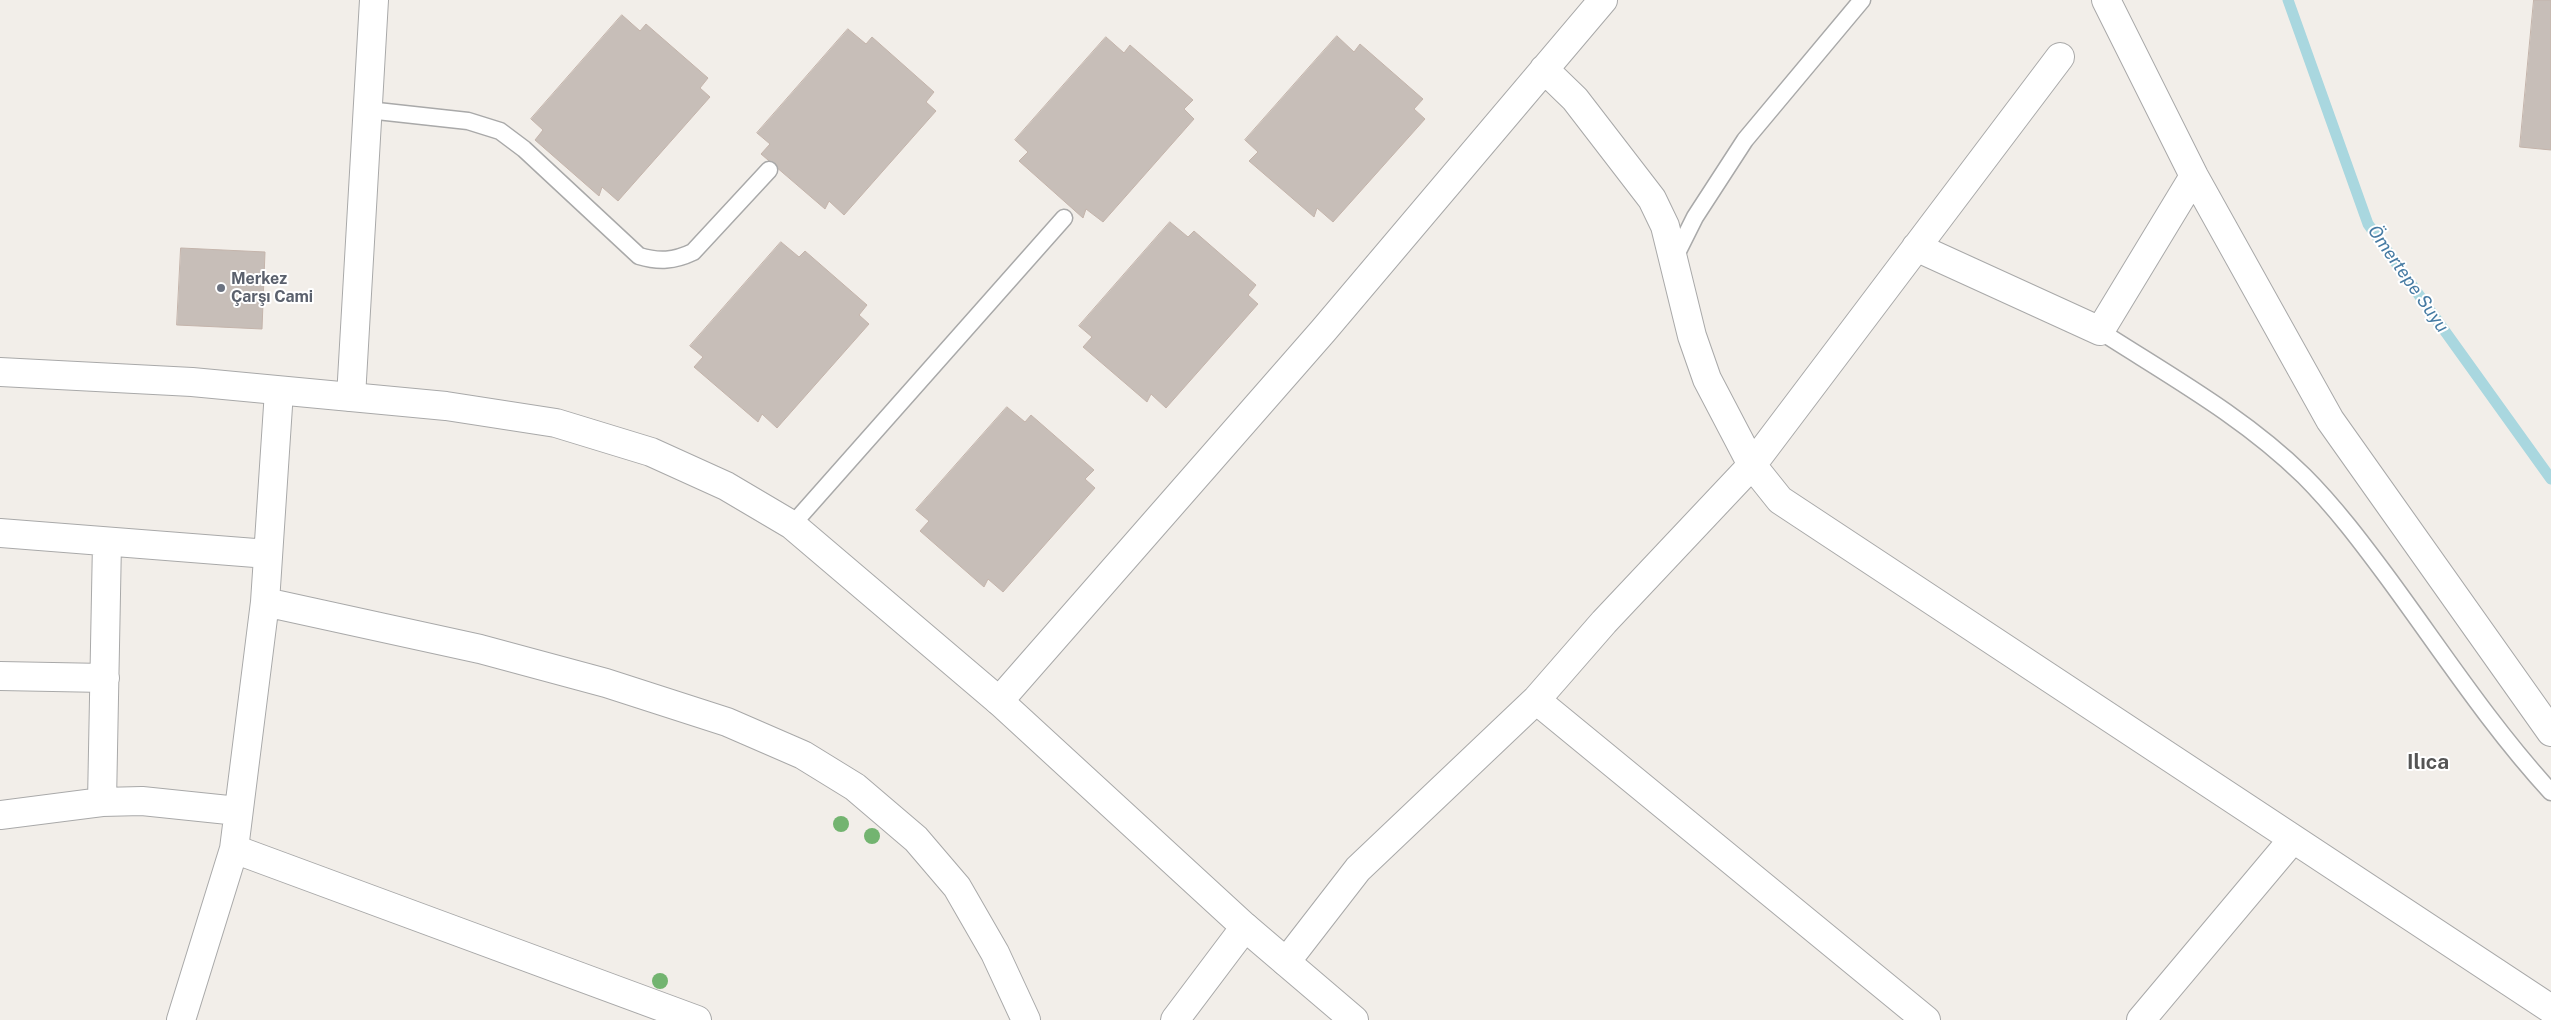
<!DOCTYPE html>
<html>
<head>
<meta charset="utf-8">
<style>
	body { margin:0 }
	canvas { display:block; background:#f2eee9 }
</style>
</head>
<body>
<canvas width="2551" height="1020"></canvas>
<script>
const ctx = document.querySelector('canvas').getContext('2d');
ctx.lineJoin = 'round';
function trace(path, color, width, dash) { ctx.strokeStyle = color; ctx.lineWidth = width; ctx.lineCap = dash ? 'butt' : 'round'; ctx.setLineDash(dash || []); ctx.stroke(path); }
function fillPath(path, color) { ctx.fillStyle = color; ctx.fill(path, 'evenodd'); }
function write(font, color, halo, rows, align = 'center') {
  ctx.font = font + ' "Public Sans",sans-serif'; ctx.lineWidth = 4; ctx.setLineDash([]); ctx.textBaseline = 'middle'; ctx.strokeStyle = halo; ctx.fillStyle = color; for (const [text, x, y, turn = 0] of rows) {
    ctx.save(); ctx.translate(x, y); ctx.rotate((+turn || 0) * Math.PI / 180); ctx.textAlign = isNaN(turn) ? turn : align; if (halo) ctx.strokeText(text, 0, 0); ctx.fillText(text, 0, 0); ctx.restore();
  }
}
trace(new Path2D(`
	M2288 0 2368 224 2551 479`), '#a9d7df', 11);
const building = new Path2D(`
	M2534 0H2551V150L2520 147Z
	M622 15 640 31 646 24 708 78 700 88 710 97 618 201 602 187 599 196 535 140 543 130 531 119Z
	M848 29 866 44 872 37 934 92 926 102 936 111 844 215 829 201 825 209 761 154 770 144 757 133Z
	M1337 36 1354 52 1360 44 1423 99 1414 109 1425 119 1333 222 1317 208 1314 217 1249 161 1258 152 1245 140Z
	M1106 37 1124 53 1130 45 1193 100 1184 109 1194 119 1103 222 1086 209 1083 218 1019 161 1028 152 1015 140Z
	M1170 222 1188 237 1194 231 1256 285 1248 295 1258 304 1166 408 1151 394 1147 402 1083 347 1092 337 1079 326Z
	M781 242 799 257 805 251 867 305 859 315 869 324 777 428 762 414 758 422 694 367 703 357 690 346Z
	M181 248 265 252 262 329 177 325Z
	M1007 407 1025 422 1031 415 1094 470 1085 479 1095 488 1003 592 988 579 984 587 920 531 929 521 916 510Z`);
fillPath(building, '#c7beb8');
trace(building, '#c4b4ab', 1);
const service = new Path2D(`
	M368 110 468 121 500 131 524 149 639 256C659 262 674 261 693 252L769 170
	M1674 259 1695 217 1745 140 1862 0
	M2100 331C2170 376 2244 417 2304 476 2335 507 2362 543 2388 578 2441 650 2491 727 2551 792
	M792 525 1064 218`);
const minor = new Path2D(`
	M2106 0 2194 176 2330 420 2551 732
	M1544 69 1575 99 1652 199 1665 226 1692 336 1707 379 1752 465 1780 500 2551 1009
	M1916 247 2100 331 2194 176
	M351 397 374 0
	M0 533 268 554
	M265 602 480 649 606 683 727 722 803 755 855 787 916 839 957 887 995 953 1026 1020
	M0 676 105 678
	M1536 700 1926 1020
	M999 701 1323 331 1603 0
	M102 802 107 542
	M0 815 102 802 142 801 238 811
	M234 849 697 1020
	M1286 962 1358 869 1536 700 1604 622 1752 465 2060 57
	M181 1020 234 849 265 602 279 391
	M1175 1020 1245 927
	M2141 1020 2293 839`);
const tertiary = new Path2D(`
	M0 372 192 382 446 406 556 423 651 452 726 486 792 525 999 701 1245 927 1354 1020`);
trace(service, '#a9a9a9', 19);
trace(minor, '#a9a9a9', 30);
trace(tertiary, '#a9a9a9', 30);
trace(service, '#fff', 16);
trace(minor, '#fff', 28);
trace(tertiary, '#fff', 28);
ctx.fillStyle = '#73b470';
for (const [x, y] of [
	[841,824],
	[872,836],
	[660,981]
]) { ctx.beginPath(); ctx.arc(x, y, 8, 0, 2 * Math.PI); ctx.fill(); }
for (const [x, y, r, color] of [
	[221,288,5,"#6b7280"]
]) { const dot = new Path2D(); dot.arc(x, y, r, 0, 2 * Math.PI); ctx.fillStyle = color; ctx.fill(dot); trace(dot, '#fff', 2); }
write('bold 16px', '#5b616d', '#fff', [
	["Merkez",231,279],
	["Çarşı Cami",231,297]
], 'left');
write('italic 18px', '#467ba3', '#fff', [
	["Ömertepe Suyu",2408,279,55]
]);
write('bold 21px', '#555', '#fff', [
	["Ilıca",2428,763]
]);
</script>
</body>
</html>
